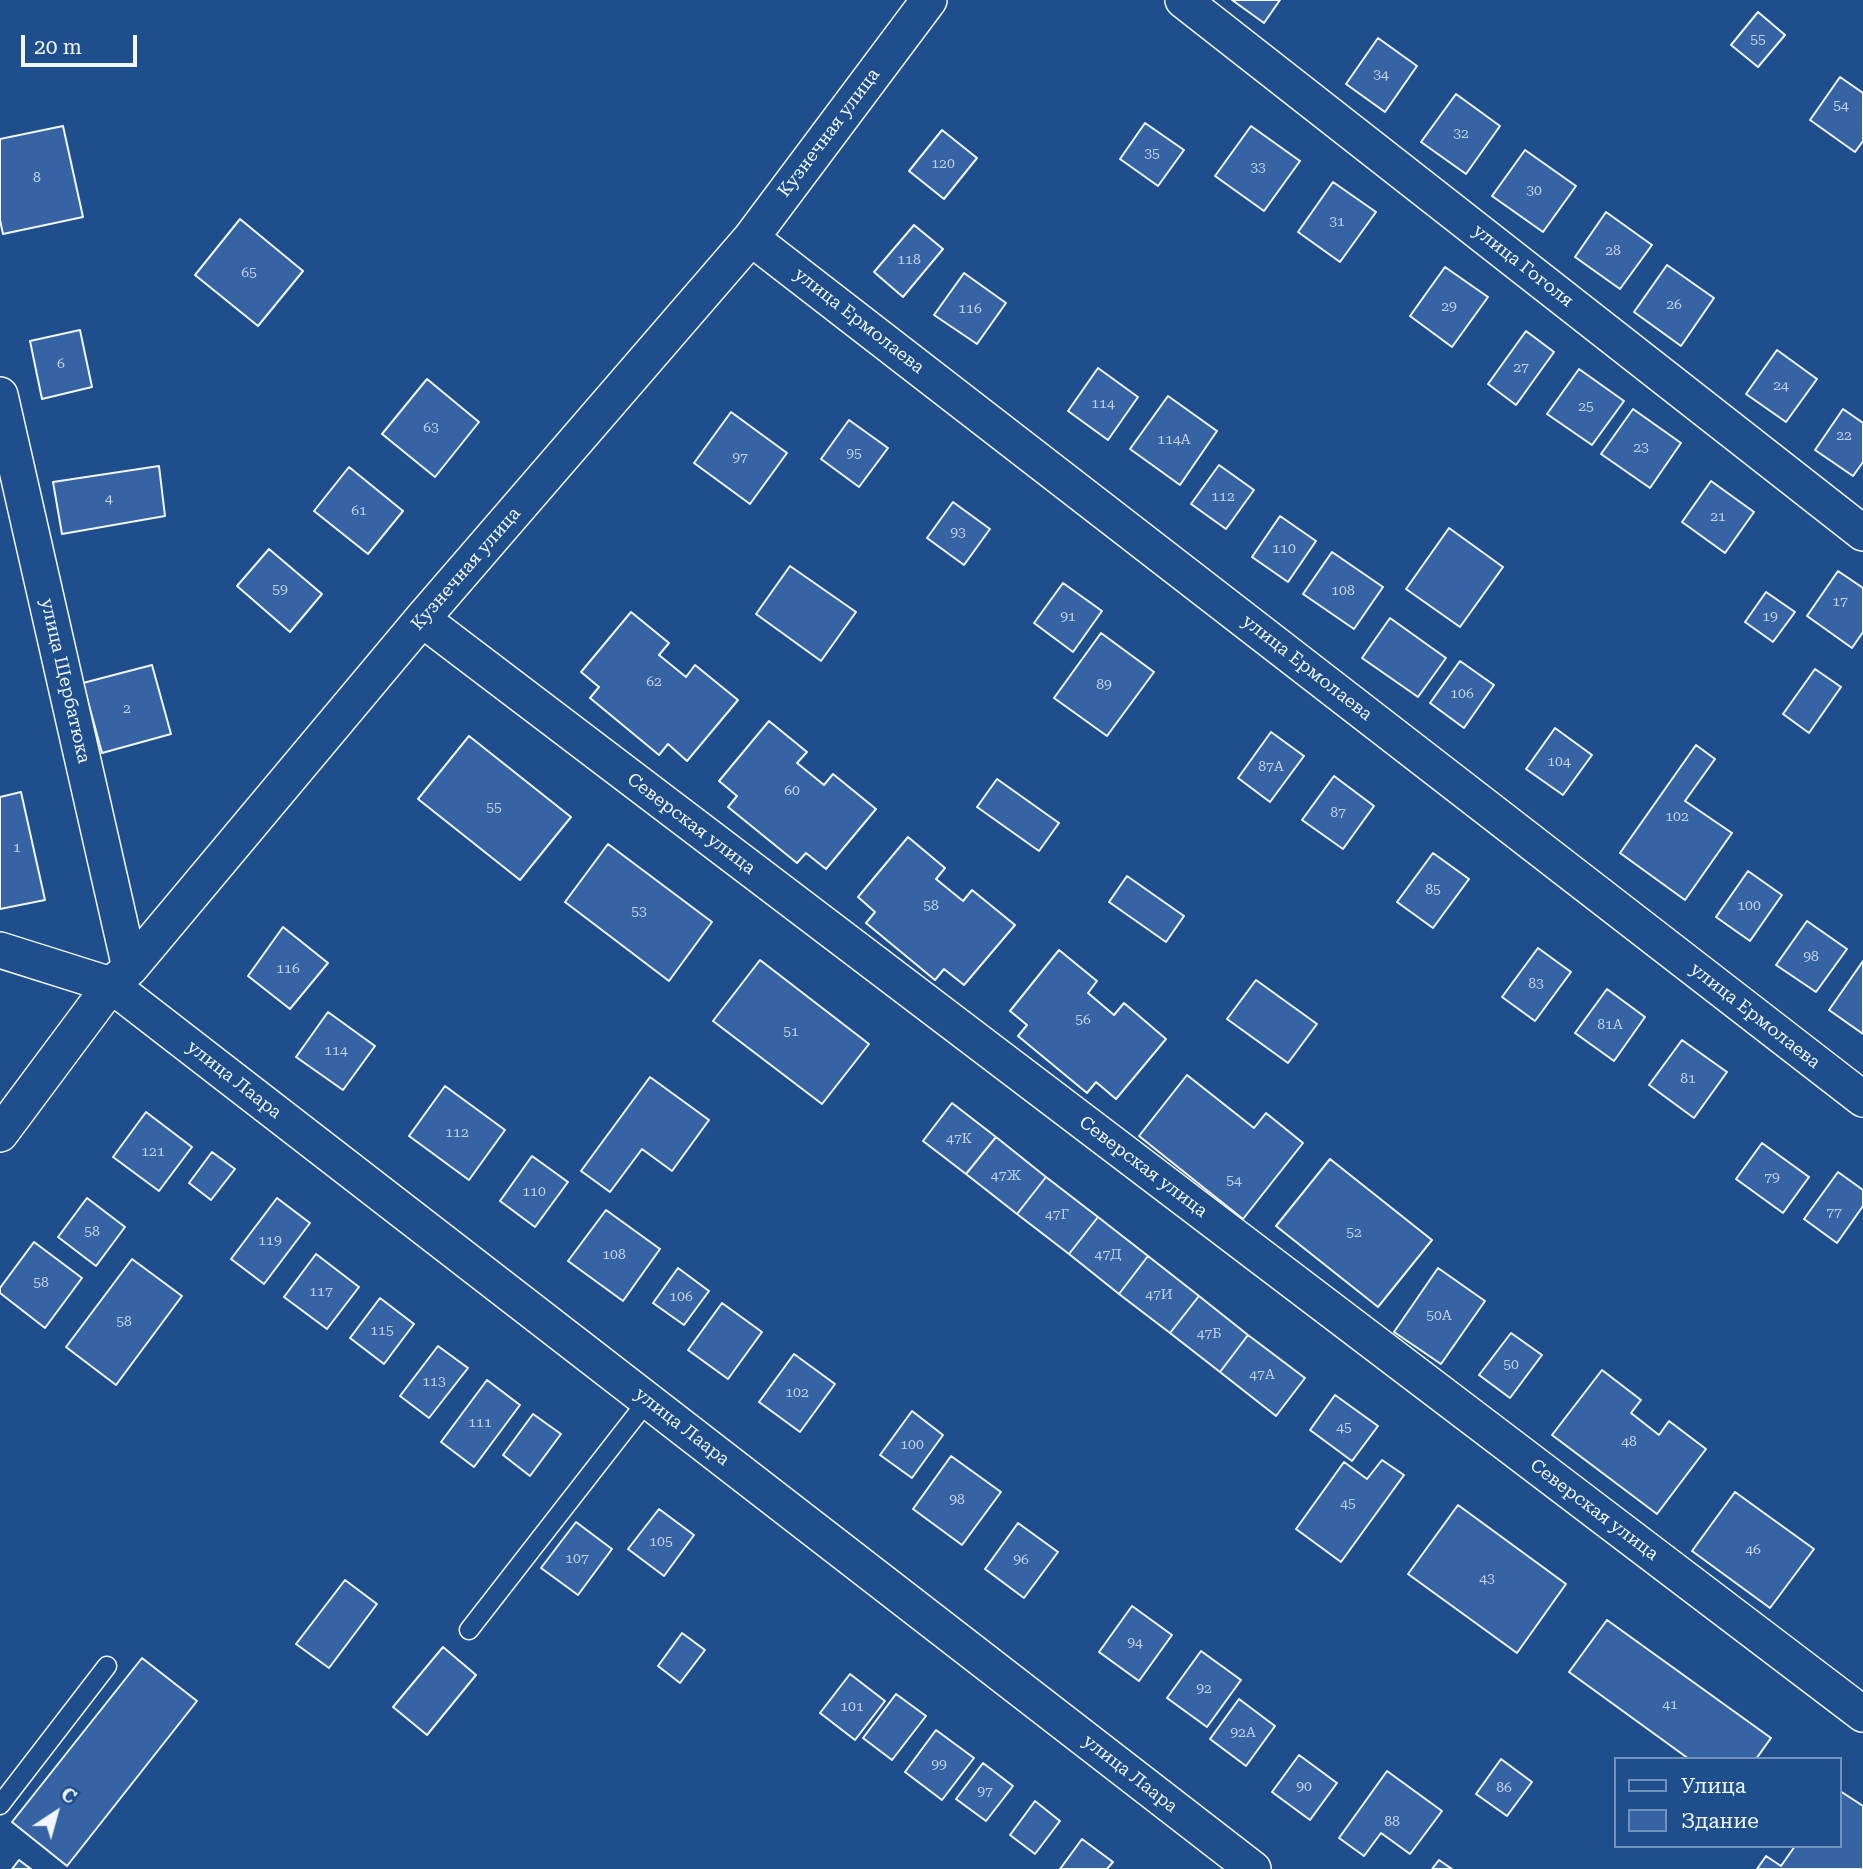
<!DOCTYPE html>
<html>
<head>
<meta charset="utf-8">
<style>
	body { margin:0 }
	#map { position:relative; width:1863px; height:1869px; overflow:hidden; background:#1f4e8c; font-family:"Roboto Serif",serif }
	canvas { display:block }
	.legend { position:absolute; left:1614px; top:1757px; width:228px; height:91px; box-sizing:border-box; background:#1f4e8c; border:2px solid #7391ba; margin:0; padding:9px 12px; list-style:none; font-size:21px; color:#f2f6ff }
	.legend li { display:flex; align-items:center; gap:14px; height:35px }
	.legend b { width:35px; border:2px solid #7391ba }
	.north { position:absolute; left:21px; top:1778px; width:70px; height:70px; -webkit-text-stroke:5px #1f4e8c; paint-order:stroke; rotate:36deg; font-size:19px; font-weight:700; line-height:28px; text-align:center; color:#f2f6ff }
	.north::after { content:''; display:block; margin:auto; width:24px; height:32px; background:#f2f6ff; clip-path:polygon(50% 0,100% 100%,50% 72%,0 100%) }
	.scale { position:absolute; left:21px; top:35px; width:116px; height:32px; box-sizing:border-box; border:4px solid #f2f6ff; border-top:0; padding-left:9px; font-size:21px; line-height:24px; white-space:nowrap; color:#f2f6ff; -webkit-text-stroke:5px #1f4e8c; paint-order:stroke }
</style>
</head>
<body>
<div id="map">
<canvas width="1863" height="1869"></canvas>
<ul class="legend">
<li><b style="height:9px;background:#1f4e8c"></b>Улица</li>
<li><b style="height:19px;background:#3563a3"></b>Здание</li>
</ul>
<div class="north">С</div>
<div class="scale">20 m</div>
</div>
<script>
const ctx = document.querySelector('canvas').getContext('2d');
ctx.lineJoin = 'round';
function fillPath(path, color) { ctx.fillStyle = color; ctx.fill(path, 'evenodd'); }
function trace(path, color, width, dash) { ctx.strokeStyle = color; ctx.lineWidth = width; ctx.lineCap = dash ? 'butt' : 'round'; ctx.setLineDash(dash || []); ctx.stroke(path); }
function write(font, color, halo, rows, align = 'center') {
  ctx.font = font + ' "Roboto Serif",serif'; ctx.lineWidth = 5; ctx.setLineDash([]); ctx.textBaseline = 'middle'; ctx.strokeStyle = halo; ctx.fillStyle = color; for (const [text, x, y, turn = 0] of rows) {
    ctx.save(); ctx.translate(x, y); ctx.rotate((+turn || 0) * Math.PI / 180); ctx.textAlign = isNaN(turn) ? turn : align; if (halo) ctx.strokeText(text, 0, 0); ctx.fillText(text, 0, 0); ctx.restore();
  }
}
const building = new Path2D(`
	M1232 0H1280L1264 23Z
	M1758 12 1785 35 1758 67 1731 45Z
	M1378 38 1417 66 1385 112 1346 84Z
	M1840 77 1863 93V141L1855 152 1810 120Z
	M1456 94 1500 126 1466 174 1421 142Z
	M1145 123 1184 150 1158 186 1120 159Z
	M63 126 83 217 3 234 0 220V139Z
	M1251 126 1300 161 1264 211 1215 176Z
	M942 130 977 158 944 199 909 171Z
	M1525 150 1576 186 1543 232 1492 196Z
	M1333 182 1376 212 1340 262 1298 232Z
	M1606 212 1652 245 1620 289 1575 257Z
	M240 219 303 271 258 326 195 275Z
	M914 225 943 249 903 297 874 272Z
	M1667 265 1714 298 1681 346 1634 312Z
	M1445 267 1488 297 1452 347 1410 316Z
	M964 273 1006 303 977 344 934 315Z
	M80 330 92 387 42 399 30 341Z
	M1526 331 1554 352 1516 405 1488 384Z
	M1777 350 1817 379 1786 422 1746 394Z
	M1098 368 1138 397 1108 440 1068 411Z
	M1579 369 1624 401 1592 445 1547 414Z
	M427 379 479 422 435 477 382 434Z
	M1168 396 1217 431 1180 485 1130 449Z
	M1633 409 1681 443 1650 488 1601 454Z
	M1843 409 1863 423V462L1853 476 1815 450Z
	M731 412 787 453 750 504 694 463Z
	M849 420 888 448 859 487 821 459Z
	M1219 465 1254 490 1226 529 1191 504Z
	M159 466 165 516 62 534 53 482Z
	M349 467 403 511 368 554 314 511Z
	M1711 481 1754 512 1725 553 1682 522Z
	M953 502 990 529 964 565 927 538Z
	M1280 516 1316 541 1288 582 1252 557Z
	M1449 528 1503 567 1460 627 1406 589Z
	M269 549 322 594 290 632 237 586Z
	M1332 552 1383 587 1354 629 1303 594Z
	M790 566 856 612 821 661 756 614Z
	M1838 571 1863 588V632L1852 648 1807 616Z
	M1063 583 1102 611 1073 652 1034 623Z
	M1766 592 1795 612 1773 642 1745 622Z
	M631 612 669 643 659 655 686 677 695 665 738 700 687 761 668 744 659 755 590 698 599 687 581 672Z
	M1390 618 1446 658 1418 697 1362 658Z
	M1101 633 1154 672 1107 736 1054 698Z
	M1460 661 1494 685 1464 728 1430 703Z
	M152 665 171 734 102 753 83 683Z
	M1815 669 1841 687 1809 733 1783 714Z
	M769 721 807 752 797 763 824 785 833 774 876 809 826 869 806 853 797 863 728 807 737 796 719 781Z
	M1555 728 1592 755 1563 795 1526 769Z
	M1271 732 1304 756 1270 802 1238 778Z
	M469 736 571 817 520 880 418 799Z
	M1696 745 1715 759 1685 801 1732 833 1685 900 1620 853Z
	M1334 776 1374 806 1343 849 1302 820Z
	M997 779 1059 823 1039 851 977 807Z
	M21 792 45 900 0 909V797Z
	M908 837 945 868 936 879 963 901 972 890 1015 925 964 985 944 969 935 980 866 923 875 912 858 897Z
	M608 844 712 922 669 981 565 902Z
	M1433 853 1469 879 1433 928 1397 902Z
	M1748 871 1782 895 1750 941 1716 917Z
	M1127 876 1184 916 1166 942 1109 902Z
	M1807 921 1847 949 1816 992 1776 965Z
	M283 927 328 963 290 1009 248 976Z
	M1538 948 1571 972 1535 1021 1502 997Z
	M1059 950 1097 981 1088 993 1114 1015 1124 1003 1166 1039 1116 1099 1096 1082 1087 1093 1018 1036 1027 1025 1010 1011Z
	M760 960 869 1044 822 1104 713 1021Z
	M1863 961V1034L1829 1010Z
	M1256 980 1317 1024 1288 1063 1227 1019Z
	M1607 989 1645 1017 1614 1061 1575 1033Z
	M328 1012 375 1046 343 1090 296 1057Z
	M1682 1040 1727 1072 1694 1118 1649 1085Z
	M1187 1075 1254 1128 1266 1113 1303 1143 1243 1219 1139 1136Z
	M650 1077 709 1120 672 1171 642 1149 610 1192 581 1171Z
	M445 1086 505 1130 469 1180 409 1136Z
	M952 1103 996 1137 966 1174 923 1141Z
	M146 1112 192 1147 159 1191 113 1157Z
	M996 1137 1046 1177 1017 1214 966 1174Z
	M1762 1143 1809 1177 1783 1213 1736 1179Z
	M212 1152 235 1169 211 1200 189 1183Z
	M532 1156 568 1182 535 1227 500 1201Z
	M1330 1159 1432 1240 1378 1307 1276 1226Z
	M1838 1172 1863 1190V1206L1837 1243 1804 1219Z
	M1046 1177 1098 1217 1069 1254 1017 1214Z
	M87 1198 125 1227 96 1266 58 1237Z
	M277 1198 310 1223 264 1284 231 1259Z
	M606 1210 660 1249 623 1301 568 1261Z
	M1098 1217 1148 1256 1119 1294 1069 1254Z
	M34 1242 82 1278 45 1328 0 1293V1288Z
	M316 1254 359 1287 327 1329 284 1297Z
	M1148 1256 1199 1296 1170 1333 1119 1294Z
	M132 1259 182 1296 116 1385 66 1347Z
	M678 1268 709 1291 684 1325 653 1303Z
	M1438 1268 1485 1301 1441 1364 1394 1332Z
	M1199 1296 1248 1335 1220 1372 1170 1333Z
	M380 1298 414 1324 384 1364 350 1338Z
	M722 1303 762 1332 728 1379 688 1350Z
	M1511 1333 1542 1355 1510 1398 1479 1375Z
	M1248 1335 1305 1378 1276 1416 1220 1372Z
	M438 1346 468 1368 429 1418 400 1396Z
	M794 1354 835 1384 800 1432 759 1402Z
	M1602 1370 1641 1400 1631 1413 1659 1435 1669 1421 1706 1449 1657 1514 1552 1435Z
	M487 1380 520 1405 474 1467 441 1442Z
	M1335 1395 1378 1426 1352 1461 1310 1430Z
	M912 1411 943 1435 912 1478 880 1455Z
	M533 1414 561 1434 530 1476 503 1455Z
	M951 1456 1001 1492 962 1545 913 1509Z
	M1382 1460 1404 1475 1341 1562 1296 1529 1344 1462 1367 1479Z
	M1735 1492 1814 1549 1770 1608 1692 1551Z
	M1458 1505 1566 1584 1517 1653 1408 1574Z
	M659 1509 694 1535 664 1576 628 1549Z
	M576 1522 612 1549 578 1595 541 1568Z
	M1018 1523 1058 1552 1024 1598 985 1569Z
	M345 1580 377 1604 329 1668 296 1644Z
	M1132 1606 1172 1635 1139 1681 1099 1652Z
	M1607 1620 1771 1738 1756 1759H1689L1569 1672Z
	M682 1633 705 1650 680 1683 658 1666Z
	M443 1647 476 1675 427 1735 393 1707Z
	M1201 1651 1241 1680 1207 1727 1167 1698Z
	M142 1658 197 1701 67 1866 12 1822Z
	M850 1674 885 1701 855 1740 820 1713Z
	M896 1694 926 1716 892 1760 863 1738Z
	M1239 1699 1275 1726 1246 1766 1210 1739Z
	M936 1730 974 1758 942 1800 905 1772Z
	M1299 1755 1337 1783 1310 1820 1272 1792Z
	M1501 1759 1532 1782 1507 1816 1476 1794Z
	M983 1763 1013 1786 986 1821 956 1799Z
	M1387 1771 1442 1811 1410 1854 1381 1833 1364 1856 1339 1838Z
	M1840 1791 1863 1806V1869H1757L1766 1856 1781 1866 1795 1846H1840Z
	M1035 1801 1060 1821 1035 1854 1010 1835Z
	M1082 1839 1113 1862 1107 1869H1060Z
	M19 1860 31 1869H12Z
	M1439 1860 1452 1869H1432Z`);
fillPath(building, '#3563a3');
trace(building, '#f2f6ff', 2);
const lane = new Path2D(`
	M469 1630 648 1400
	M0 1805 107 1666`);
const street = new Path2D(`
	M1183 0 1863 533
	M751 238 1863 1099
	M0 395 130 968
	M422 619 1863 1714
	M0 950 111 985 1253 1869
	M0 1134 111 985 130 968 422 619 751 238 929 0`);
trace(lane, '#f2f6ff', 21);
trace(street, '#f2f6ff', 38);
trace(lane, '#1f4e8c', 18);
trace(street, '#1f4e8c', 35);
write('14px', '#c3d1e8', null, [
	["55",1758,40],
	["34",1381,75],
	["54",1841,106],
	["32",1461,134],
	["35",1152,154],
	["120",943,164],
	["33",1258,168],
	["8",37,178],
	["30",1534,191],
	["31",1337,222],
	["28",1613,251],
	["118",909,260],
	["65",249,273],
	["26",1674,305],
	["29",1449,307],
	["116",970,309],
	["6",61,364],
	["27",1521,368],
	["24",1781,386],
	["114",1103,404],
	["25",1586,407],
	["63",431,428],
	["22",1844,436],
	["114А",1174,440],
	["23",1641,448],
	["95",854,454],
	["97",740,458],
	["112",1223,497],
	["4",109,499],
	["61",359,511],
	["21",1718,517],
	["93",958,533],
	["110",1284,549],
	["59",280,590],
	["108",1343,591],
	["17",1840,602],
	["91",1068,617],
	["19",1770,617],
	["62",654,682],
	["89",1104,685],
	["106",1462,694],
	["2",127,709],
	["104",1559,762],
	["87А",1271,767],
	["60",792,791],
	["55",494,808],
	["87",1338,813],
	["102",1677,817],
	["1",17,848],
	["85",1433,890],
	["58",931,906],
	["100",1749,906],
	["53",639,912],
	["98",1811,957],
	["116",288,969],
	["83",1536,984],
	["56",1083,1020],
	["81А",1610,1025],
	["51",791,1032],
	["114",336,1051],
	["81",1688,1079],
	["112",457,1133],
	["47К",959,1139],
	["121",153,1152],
	["47Ж",1006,1176],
	["79",1772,1178],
	["54",1234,1181],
	["110",534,1192],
	["77",1834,1213],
	["47Г",1057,1215],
	["58",92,1232],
	["52",1354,1233],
	["119",270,1241],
	["108",614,1255],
	["47Д",1108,1255],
	["58",41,1283],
	["117",321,1292],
	["47И",1159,1295],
	["106",681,1297],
	["50А",1439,1316],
	["58",124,1322],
	["115",382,1331],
	["47Б",1209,1334],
	["50",1511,1365],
	["47А",1262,1375],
	["113",434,1382],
	["102",797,1393],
	["111",480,1423],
	["45",1344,1428],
	["48",1629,1442],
	["100",912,1445],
	["98",957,1500],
	["45",1348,1504],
	["105",661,1542],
	["46",1753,1550],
	["107",577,1559],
	["96",1021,1560],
	["43",1487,1579],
	["94",1135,1643],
	["92",1204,1689],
	["41",1670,1705],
	["101",852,1707],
	["92А",1243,1733],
	["99",939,1765],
	["90",1304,1787],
	["86",1504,1788],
	["97",985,1792],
	["88",1392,1822]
]);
write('18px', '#f2f6ff', '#1f4e8c', [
	["Кузнечная улица",829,133,-53],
	["улица Гоголя",1523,266,38],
	["улица Ермолаева",859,321,38],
	["Кузнечная улица",466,569,-49],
	["улица Ермолаева",1307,668,38],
	["улица Щербатюка",65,681,77],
	["Северская улица",691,824,37],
	["улица Ермолаева",1755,1016,38],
	["улица Лаара",234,1080,38],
	["Северская улица",1143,1167,37],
	["улица Лаара",682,1427,38],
	["Северская улица",1594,1510,37],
	["улица Лаара",1130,1774,38]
]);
</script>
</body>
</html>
